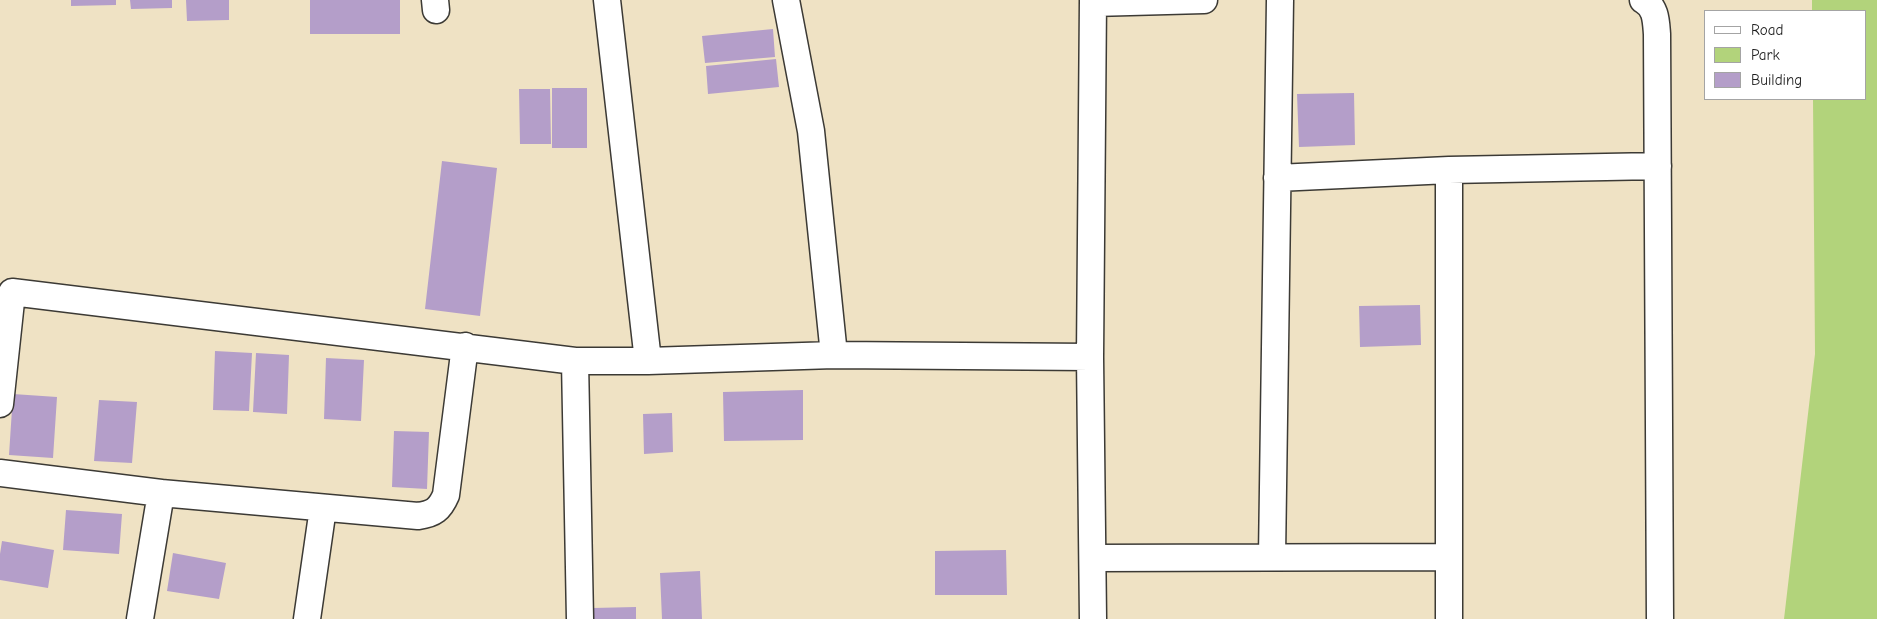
<!DOCTYPE html>
<html>
<head>
<meta charset="utf-8">
<style>
	body { margin:0 }
	#map { position:relative; width:1877px; height:619px; overflow:hidden; background:#efe2c4; font-family:"Comic Neue",sans-serif }
	canvas { display:block }
	.legend { position:absolute; left:1704px; top:10px; width:162px; height:90px; box-sizing:border-box; background:#fff; border:1px solid #a4a4a4; margin:0; padding:6px 9px; list-style:none; font-size:15px; color:#1c1c1c }
	.legend li { display:flex; align-items:center; gap:10px; height:25px }
	.legend b { width:25px; border:1px solid #a4a4a4 }
</style>
</head>
<body>
<div id="map">
<canvas width="1877" height="619"></canvas>
<ul class="legend">
<li><b style="height:6px;background:#fff"></b>Road</li>
<li><b style="height:14px;background:#b2d37b"></b>Park</li>
<li><b style="height:14px;background:#b49ec9"></b>Building</li>
</ul>
</div>
<script>
const ctx = document.querySelector('canvas').getContext('2d');
ctx.lineJoin = 'round';
function fillPath(path, color) { ctx.fillStyle = color; ctx.fill(path, 'evenodd'); }
function trace(path, color, width, dash) { ctx.strokeStyle = color; ctx.lineWidth = width; ctx.lineCap = dash ? 'butt' : 'round'; ctx.setLineDash(dash || []); ctx.stroke(path); }
fillPath(new Path2D(`
	M1812 0H1877V619H1784L1815 354 1813 99H1866V11H1812Z`), '#b2d37b');
fillPath(new Path2D(`
	M71 0H116V5L71 6Z
	M130 0H172V8L131 9Z
	M186 0H229V20L187 21Z
	M310 0H400V34H310Z
	M773 29 775 57 705 63 702 36Z
	M776 59 779 87 708 94 706 66Z
	M552 88H587V148H552Z
	M519 89H550L551 144H520Z
	M1354 93 1355 145 1299 147 1297 94Z
	M442 161 497 168 480 316 425 309Z
	M1420 305 1421 345 1360 347 1359 306Z
	M215 351 252 353 249 411 213 410Z
	M256 353 289 355 287 414 253 412Z
	M326 358 364 360 361 421 324 419Z
	M803 390V440L724 441 723 392Z
	M13 394 57 397 53 458 9 455Z
	M99 400 137 402 132 463 94 461Z
	M672 413 673 452 644 454 643 414Z
	M394 431 429 432 427 489 392 487Z
	M66 510 122 514 119 554 63 550Z
	M2 541 54 550 48 588 0 580V554Z
	M1006 550 1007 595H935V551Z
	M173 553 226 563 219 599 167 591Z
	M700 571 702 619H662L660 573Z
	M636 607V619H594L593 608Z`), '#b49ec9');
const minor = new Path2D(`
	M435 0 436 10
	M607 0 648 361
	M786 0 811 131 834 355
	M1093 0 1090 357 1093 619
	M1643 0C1656 7 1656 21 1657 34L1660 619
	M1093 3 1204 0
	M1449 170V619
	M1277 178 1449 170 1658 166
	M575 361H648L834 355 1090 357
	M0 404 12 292 575 361 580 619
	M0 473 161 493
	M1272 557 1280 0
	M1093 558 1448 557
	M140 619 161 493 418 516C434 514 440 509 446 495L465 346
	M307 619 323 508`);
trace(minor, '#3c3a35', 29);
trace(minor, '#fff', 26);
</script>
</body>
</html>
